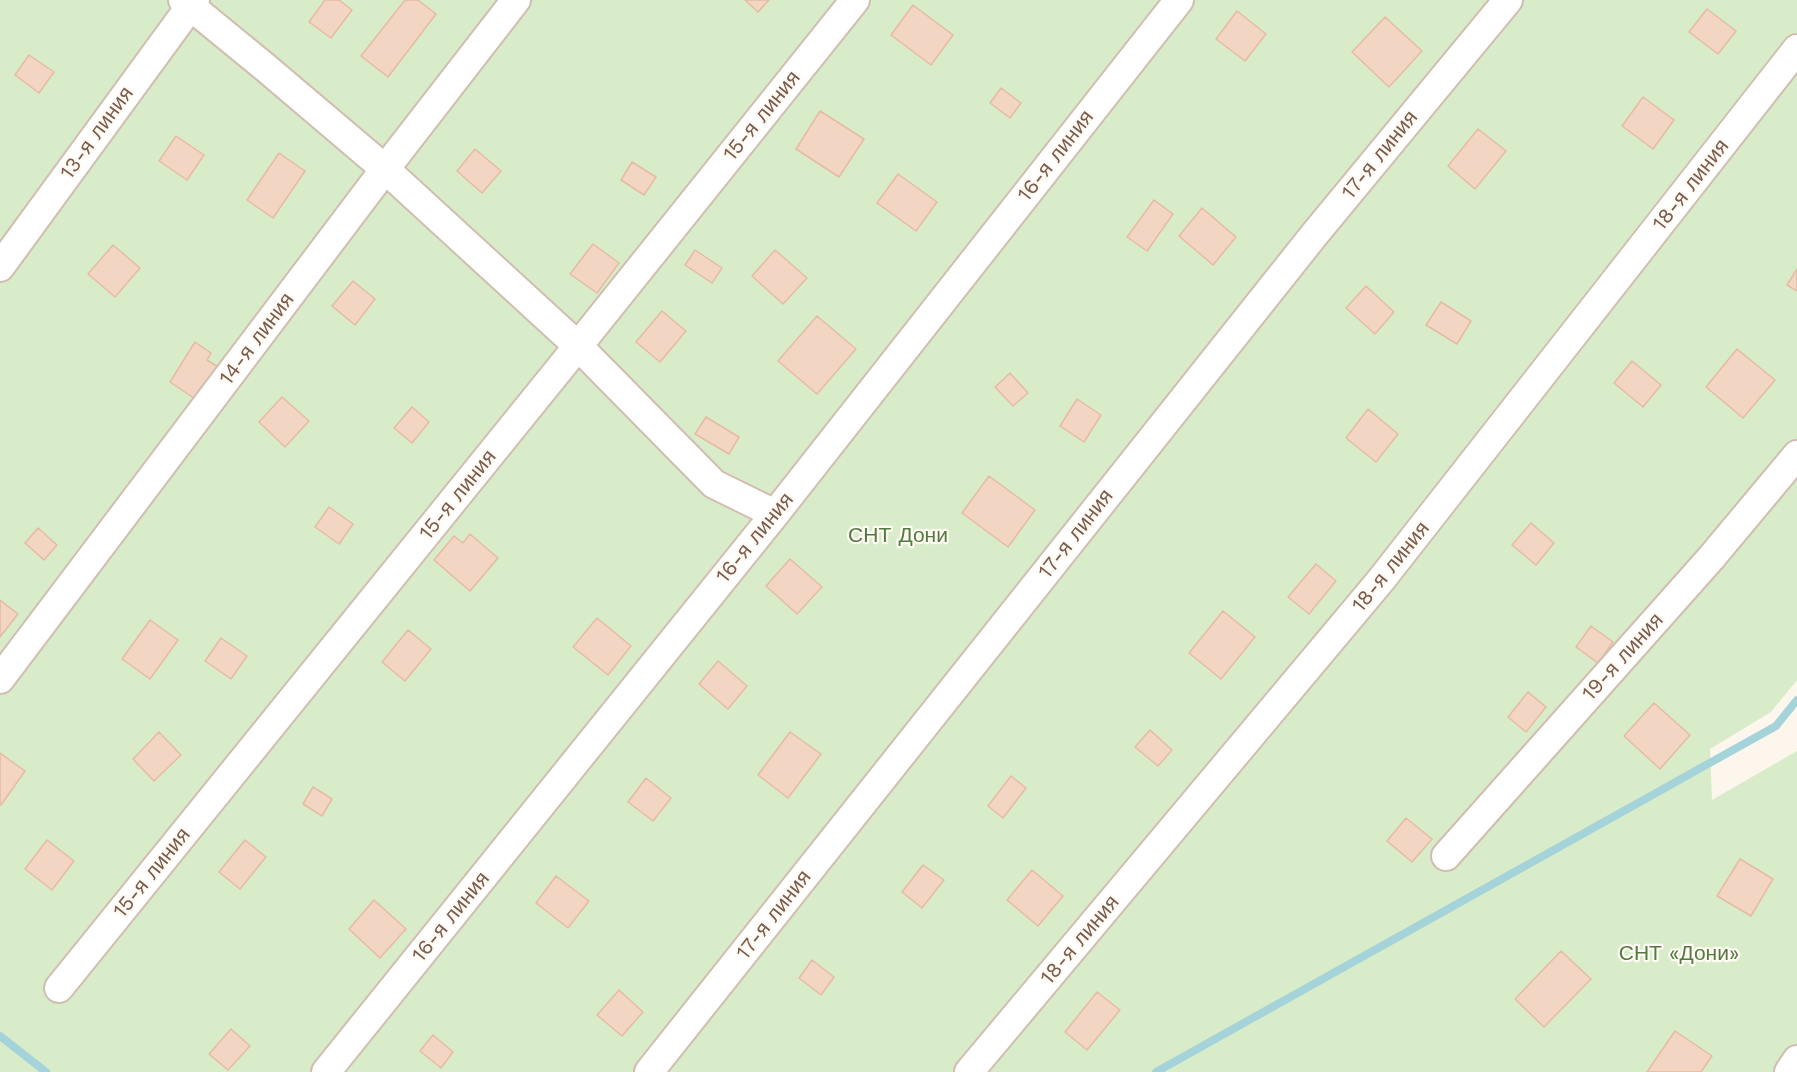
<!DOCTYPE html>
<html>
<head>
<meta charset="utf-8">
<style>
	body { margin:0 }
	canvas { display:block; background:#fdf6ec }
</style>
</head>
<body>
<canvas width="1797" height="1072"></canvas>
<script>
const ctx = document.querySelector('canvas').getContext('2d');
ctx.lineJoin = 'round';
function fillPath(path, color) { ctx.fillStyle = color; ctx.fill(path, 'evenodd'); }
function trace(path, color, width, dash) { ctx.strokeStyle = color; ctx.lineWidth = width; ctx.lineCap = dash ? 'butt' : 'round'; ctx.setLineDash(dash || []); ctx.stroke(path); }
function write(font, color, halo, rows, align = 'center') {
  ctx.font = font + ' "Work Sans",sans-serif'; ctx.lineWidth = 4.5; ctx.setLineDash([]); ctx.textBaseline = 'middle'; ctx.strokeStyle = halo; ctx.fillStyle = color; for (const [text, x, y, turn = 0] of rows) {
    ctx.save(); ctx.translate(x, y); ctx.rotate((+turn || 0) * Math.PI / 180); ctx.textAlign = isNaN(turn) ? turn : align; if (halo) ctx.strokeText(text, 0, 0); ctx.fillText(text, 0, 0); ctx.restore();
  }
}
fillPath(new Path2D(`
	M0 0H1797V680L1771 712 1710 749 1712 800 1797 751V1072H0Z`), '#d8ecc9');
trace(new Path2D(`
	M0 1036 46 1072
	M1156 1072 1776 726 1797 700`), '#a5d3da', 8);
const building = new Path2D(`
	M325 0H339L352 10 331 38 309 22Z
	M405 0H418L436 14 388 77 361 56Z
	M745 0H769L758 12Z
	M913 5 953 35 931 65 891 35Z
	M1707 9 1736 31 1718 54 1689 32Z
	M1237 11 1266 34 1245 61 1216 39Z
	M1385 17 1422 51 1389 87 1352 52Z
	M29 55 54 72 39 93 15 75Z
	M1001 88 1021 103 1010 118 990 103Z
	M1643 97 1674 120 1653 149 1622 126Z
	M820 111 864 139 839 177 796 149Z
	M1478 129 1506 151 1475 189 1448 166Z
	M176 136 204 155 187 180 159 161Z
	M475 149 501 171 482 193 457 171Z
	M279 153 305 171 273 218 247 200Z
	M632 162 656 177 644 195 621 180Z
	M898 174 937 202 916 231 877 203Z
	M1154 200 1173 214 1147 251 1127 237Z
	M1202 208 1236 237 1213 265 1179 236Z
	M593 244 619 263 597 293 570 274Z
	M113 245 140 268 115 297 88 274Z
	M695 250 722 268 712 283 685 265Z
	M775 250 807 278 783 304 752 276Z
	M1797 269V291L1787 285Z
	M353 281 375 299 355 325 332 306Z
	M1366 286 1394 312 1375 334 1346 308Z
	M1441 302 1471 321 1457 344 1426 325Z
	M662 311 686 331 660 362 636 342Z
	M817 316 856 349 817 394 778 361Z
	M195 342 211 353 207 360 223 370 201 403 170 382Z
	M1737 349 1775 380 1743 418 1706 387Z
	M1632 361 1661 385 1643 407 1614 383Z
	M1010 373 1028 393 1013 406 995 387Z
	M282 397 309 421 285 447 259 422Z
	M1077 399 1101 415 1084 442 1060 426Z
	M412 407 429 422 412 443 394 428Z
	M1368 409 1398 434 1376 462 1346 438Z
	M706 417 739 437 729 454 695 434Z
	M989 476 1035 510 1008 547 962 513Z
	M329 507 353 524 339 544 315 527Z
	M1531 523 1554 543 1536 565 1512 545Z
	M38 528 57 545 44 560 25 543Z
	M470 534 498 558 470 591 434 560 454 536 463 543Z
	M790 559 822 587 797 614 766 586Z
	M1316 564 1336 581 1309 614 1288 597Z
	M0 600 18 614 0 637Z
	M1223 611 1255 637 1221 679 1189 653Z
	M597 618 631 646 608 675 573 647Z
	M150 620 178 640 150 679 122 659Z
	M1591 626 1613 642 1598 663 1576 647Z
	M408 630 431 649 405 681 382 662Z
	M221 638 247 656 231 679 205 661Z
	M718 661 747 686 728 709 699 684Z
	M1528 692 1546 707 1526 732 1508 717Z
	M1654 703 1690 735 1660 769 1624 736Z
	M1150 730 1172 750 1158 766 1135 747Z
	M159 732 181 755 154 781 133 759Z
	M790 732 821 754 788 798 758 775Z
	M0 753 25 771 1 805 0 804Z
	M1011 776 1026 788 1003 818 988 806Z
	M646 778 671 798 653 821 628 802Z
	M313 787 332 799 322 816 303 804Z
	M1406 818 1432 839 1412 862 1387 841Z
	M47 840 74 861 52 890 25 869Z
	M245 840 266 857 240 889 219 872Z
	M1740 859 1773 879 1751 916 1717 896Z
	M923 865 944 880 922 908 902 892Z
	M1032 870 1063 896 1038 926 1007 900Z
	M556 876 589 901 568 928 536 903Z
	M374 900 406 929 380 958 349 929Z
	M1561 951 1591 979 1544 1027 1515 999Z
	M812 960 834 977 821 995 799 978Z
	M619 990 643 1012 622 1036 597 1015Z
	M1097 992 1120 1010 1087 1050 1065 1032Z
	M231 1029 250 1046 228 1070 209 1054Z
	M1675 1031 1712 1056 1701 1072H1647Z
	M433 1035 453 1052 441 1068 420 1051Z`);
fillPath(building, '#f3d5c3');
trace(building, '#e6bba3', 1.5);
const minor = new Path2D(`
	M183 0 266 68 385 169 578 346 714 484 775 514
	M0 267 195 0
	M0 679 385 169 516 0
	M1446 856 1711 558 1797 455
	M59 988 578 346 855 0
	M326 1072 775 514 1179 0
	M649 1072 1314 235 1508 0
	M969 1072 1381 580 1797 49
	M1789 1072 1797 1060`);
trace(minor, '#d1beb0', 32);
trace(minor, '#fff', 28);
write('21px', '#7a5c4d', '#fffaf3', [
	["15-я линия",762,116,-51],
	["13-я линия",97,133,-54],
	["17-я линия",1380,155,-51],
	["16-я линия",1056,156,-52],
	["18-я линия",1691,185,-52],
	["14-я линия",257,339,-53],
	["15-я линия",458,495,-51],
	["17-я линия",1076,534,-52],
	["16-я линия",755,538,-51],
	["18-я линия",1391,567,-51],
	["19-я линия",1623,657,-48],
	["15-я линия",152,873,-51],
	["17-я линия",774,915,-52],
	["16-я линия",451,917,-51],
	["18-я линия",1080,940,-50]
]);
write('21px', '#537a41', '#fffaf3', [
	["СНТ Дони",898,536],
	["СНТ «Дони»",1679,954]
]);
</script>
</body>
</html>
